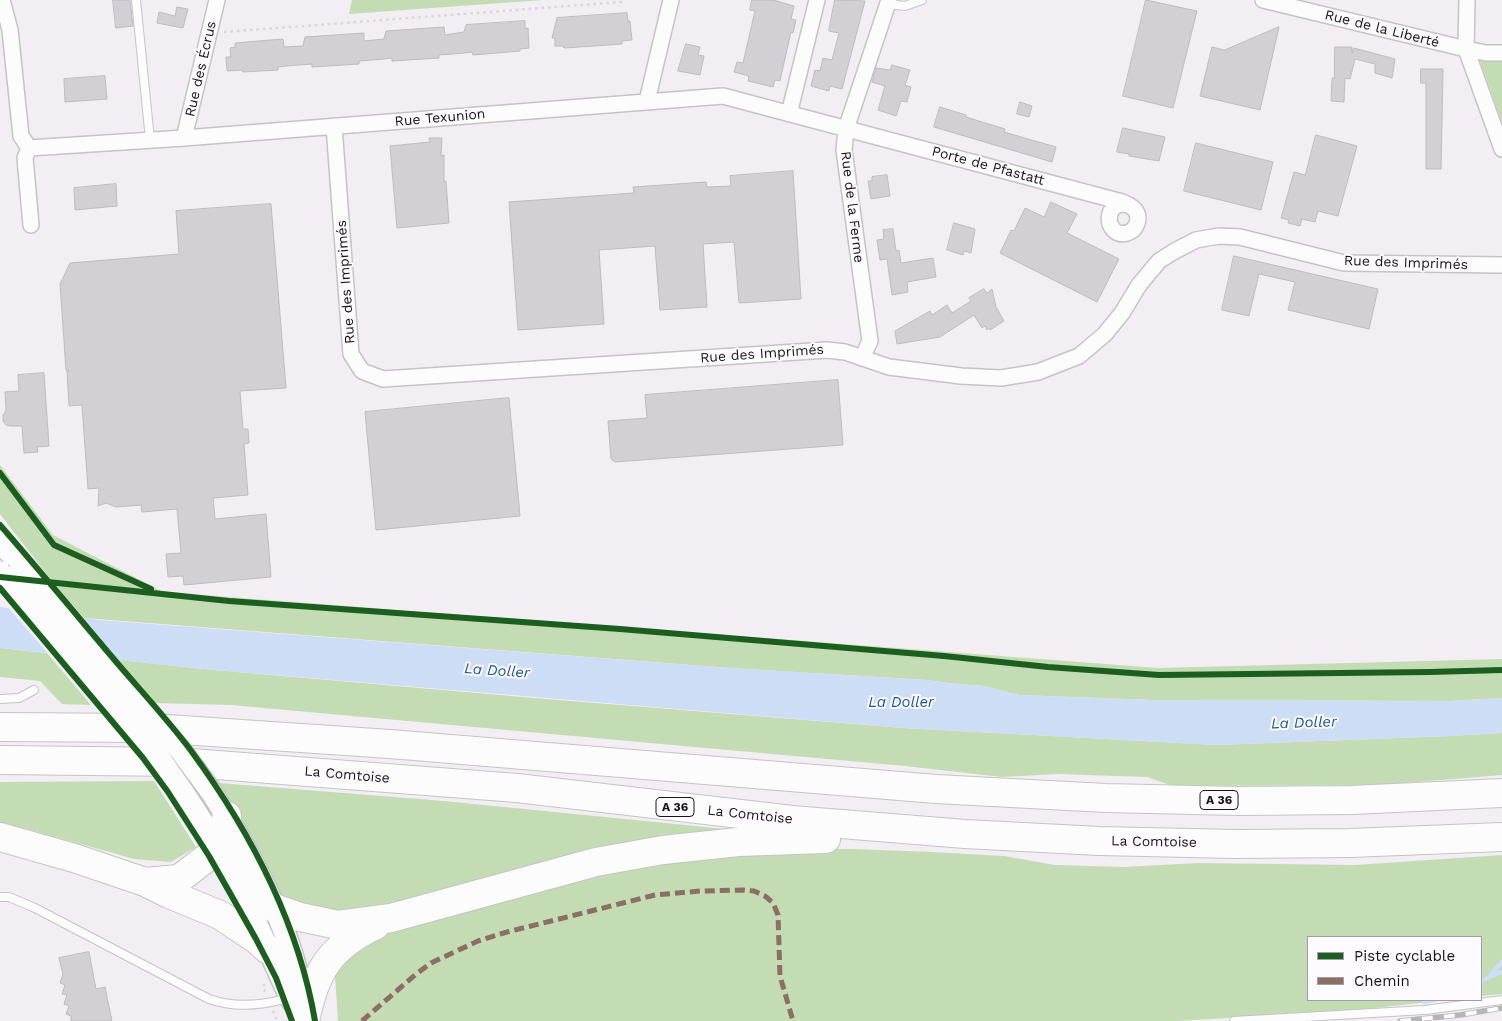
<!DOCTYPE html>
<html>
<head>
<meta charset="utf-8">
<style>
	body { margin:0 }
	#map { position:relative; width:1502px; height:1021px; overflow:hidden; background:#f2eef4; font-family:"Work Sans",sans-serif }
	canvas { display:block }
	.legend { position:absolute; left:1307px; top:936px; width:175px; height:65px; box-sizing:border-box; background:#fdfbff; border:1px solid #a19fa3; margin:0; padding:6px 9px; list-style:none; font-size:15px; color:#181519 }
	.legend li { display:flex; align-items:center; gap:10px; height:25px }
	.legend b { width:25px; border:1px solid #a19fa3 }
</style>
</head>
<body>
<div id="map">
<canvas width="1502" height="1021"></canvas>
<ul class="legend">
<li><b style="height:6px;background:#1b5e20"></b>Piste cyclable</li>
<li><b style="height:6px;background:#8d6e63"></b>Chemin</li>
</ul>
</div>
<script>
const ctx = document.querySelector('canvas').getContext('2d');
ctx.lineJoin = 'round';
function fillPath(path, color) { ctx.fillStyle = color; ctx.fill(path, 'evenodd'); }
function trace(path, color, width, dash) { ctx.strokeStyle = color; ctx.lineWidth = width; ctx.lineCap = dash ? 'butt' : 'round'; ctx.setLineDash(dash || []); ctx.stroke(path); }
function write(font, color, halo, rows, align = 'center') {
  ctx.font = font + ' "Work Sans",sans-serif'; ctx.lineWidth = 4; ctx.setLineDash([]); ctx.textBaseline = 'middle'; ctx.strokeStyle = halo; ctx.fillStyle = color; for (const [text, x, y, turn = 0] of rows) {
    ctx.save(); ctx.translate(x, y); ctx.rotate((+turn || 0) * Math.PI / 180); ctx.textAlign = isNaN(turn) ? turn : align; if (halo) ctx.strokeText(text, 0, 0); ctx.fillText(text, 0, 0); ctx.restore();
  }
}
fillPath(new Path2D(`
	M352 0H543L349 14Z
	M1479 58 1502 59V123Z
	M0 465 53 535 163 592 1158 668 1502 659V698L1450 701 1153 700 1019 695 984 686 948 683 927 680 730 668 84 618 52 581 0 514Z
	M0 648 47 653 91 705 62 704 40 681 0 677Z
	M119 660 214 670 534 698 904 728 1216 745 1450 736 1502 733V775L1381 785 1173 786 1147 777 1059 774 1002 777 905 766 231 705 155 703Z
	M154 781 196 847 171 862 134 859 27 829 0 823V782Z
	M219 783 444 801 735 830 519 868 379 911 332 916 285 904Z
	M794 849H854L932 852 1004 856 1055 865 1123 867 1198 863 1355 865 1502 855V994L1481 996V937H1308V1000H1447L1347 1011 1177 1021H338L335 976 343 956 368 938 616 868Z`), '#c3dcb3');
fillPath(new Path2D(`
	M0 607 99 620 730 668 927 680 948 683 984 686 1019 695 1153 700 1450 701 1502 698V733L1450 736 1216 745 904 728 214 670 0 648Z`), '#cdddf5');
fillPath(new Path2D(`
	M6 605 81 615 121 663 50 656Z`), '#f2eef4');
trace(new Path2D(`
	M1489 977 1502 972
	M1481 981 1488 978 1502 962
	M1424 1002 1433 1000`), '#cdddf5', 4.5);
const building = new Path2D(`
	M113 0H130L133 26 116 28Z
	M752 0H773L794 6 791 19 796 20 793 33 791 32 780 81 775 80 773 87 748 81 749 76 734 72 737 62 743 63 755 11 750 10Z
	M835 0 865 1 842 89 830 86 829 91 811 86 815 70 820 71 823 58 832 60 839 33 829 31Z
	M1146 0 1197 11 1173 108 1123 96Z
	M177 7 188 9 183 28 157 23 159 12 175 16Z
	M627 13 628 21H630L632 40 622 41V44L594 46 564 48 563 46H555V38H552L557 18Z
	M525 21V29L528 28 529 48 520 49V51L473 55 472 52 464 53 439 55V58L392 61V58L384 59 359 61V64L312 67V64L287 66 278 67V70L243 72 242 70 227 71 226 57H231L230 48 235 47V43L283 39 284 47 303 46 305 37 364 33V41L384 39 386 31 444 27 445 35 464 32 466 25Z
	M1279 27 1260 110 1200 96 1212 47 1224 50Z
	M686 44 700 47 698 55 704 56 700 75 678 71Z
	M1335 47H1352V53L1354 48 1395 59 1392 78 1375 73V64L1355 59 1350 79 1345 78 1344 102 1331 101 1332 78H1334Z
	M892 65 910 70 905 85 911 87 907 102 901 101 896 116 878 110 885 86 872 82 876 68 890 70Z
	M1421 69H1443L1441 169H1426V83H1421Z
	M105 76 107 99 65 102 64 79Z
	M1020 102 1032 106 1029 117 1017 114Z
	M940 107 966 115V117L1005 129 1004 132 1056 147 1052 162 934 127Z
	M1123 128 1165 137 1159 161 1129 156V154L1117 152Z
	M1316 135 1357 146 1338 216 1318 211 1315 222 1302 219 1300 226 1288 223 1289 220 1281 218 1294 172 1305 175Z
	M429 138H442L441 156 444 155V182L446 181 449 223 397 228 390 146 430 142Z
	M1196 143 1273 162 1261 210 1184 191Z
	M793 171 801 299 739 303 734 242 703 244 707 307 660 310 655 246 599 250 604 324 518 330 509 202 634 193 633 187 706 182 707 187 731 186 730 176Z
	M887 175 890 196 871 199 868 181H872V177Z
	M116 184 117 206 75 210 74 188Z
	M1051 202 1077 214 1067 233 1119 259 1097 302 1000 253 1011 230 1014 231 1025 208 1044 217Z
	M271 204 286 388 240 391 243 429H248L249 443 244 444 248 495 213 498 215 519 266 514 271 577 184 585 183 576 168 577 166 554 181 553 177 509 142 512 141 505 116 507 106 503 98 506 99 488 88 489 82 405 69 406 67 371H69L66 370 60 284 70 263 179 254 176 211Z
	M954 223 975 229 971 253 964 251 963 255 947 250Z
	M893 229 896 251 899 250 901 263 933 258 936 277 907 282 908 292 892 295 887 259 880 260 877 240 884 239 883 230Z
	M1234 256 1378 289 1369 329 1288 310 1295 282 1259 274 1249 316 1222 310Z
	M984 289 987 293 992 289 996 307 1004 321 990 330 989 328 987 330 985 326 982 328 974 315 940 337 897 344 895 331 930 311 932 315 947 305 952 313 971 301 969 298Z
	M44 373 49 446 37 447 38 452 24 453 22 426H10L6 425 3 421V416L6 410 5 392 19 391 18 375Z
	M838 380 843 445 615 462 611 459 608 421 647 418 645 395Z
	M509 398 520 516 376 530 365 412Z
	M89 952 96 989 105 987 112 1021H71V1016L66 1014 69 1006 64 1004 67 995 62 994 65 985 60 983 63 974 59 958Z`);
fillPath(building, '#d3d0d5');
trace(building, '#bebbc0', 1);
const service = new Path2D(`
	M136 0 150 140
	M887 4 905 6 922 0
	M0 699 19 698 34 690
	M0 897H9L35 908 209 999C234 1008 259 1006 285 999
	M1234 1021 1425 1010 1502 1000`);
const minor = new Path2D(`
	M2 0 10 30 21 136 29 148 25 158 31 225
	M1263 0 1466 49 1486 53H1502
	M1467 0 1466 49 1502 149
	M647 101 671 0
	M789 114 817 0
	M334 126 351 354 362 371 383 379 827 350 845 352 889 367 961 376 1001 378 1038 372 1079 356 1105 334 1122 313 1139 285 1159 261 1173 252 1196 240 1219 236 1240 237 1344 263 1502 265
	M184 138 217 0
	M29 148 184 138 723 96 1122 202C1127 204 1132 206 1135 210 1141 218 1137 230 1127 233 1105 239 1101 199 1129 205
	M862 358 870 341 844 150 846 129 889 0`);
const secondary = new Path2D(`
	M0 541 20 565
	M183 792 218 846 243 894 291 999 301 1013
	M212 793C245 844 286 919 298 978 300 988 300 998 300 1009`);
const motorway = new Path2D(`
	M0 727 152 728 390 744 936 789 1106 798 1238 801 1352 800 1502 793
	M0 760 178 762 517 788 792 820 965 834 1099 841 1236 844 1350 843 1502 837
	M0 837 74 858 145 882 169 894 220 915 256 939 267 949
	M218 846 255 894 274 908 300 917 338 925 391 918 596 862 663 850 738 842 826 839
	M145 882 179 879 209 856 218 846 227 816
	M305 1021C315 972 329 947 376 925`);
trace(service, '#c6c3c7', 10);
trace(minor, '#c6c3c7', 18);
trace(secondary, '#c6c3c7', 24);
trace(motorway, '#c6c3c7', 30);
trace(new Path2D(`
	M224 32 621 2 624 0
	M265 984 263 986 266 994
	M273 1011 277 1021`), '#d8d7d9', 2.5, [2.5, 4]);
trace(service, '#fdfcfd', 8);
trace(minor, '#fdfcfd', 15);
trace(secondary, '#fdfcfd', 21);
trace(motorway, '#fdfcfd', 28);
const rail = new Path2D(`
	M1400 1021 1460 1015 1502 1008`);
trace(rail, '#b6b6b7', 5.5);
trace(rail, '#fdfbff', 4, [11]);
const secondaryBridge = new Path2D(`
	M20 565 181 751 212 793
	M0 572 158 756 183 792`);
trace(secondaryBridge, '#c6c3c7', 24, []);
trace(secondaryBridge, '#fdfcfd', 21);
trace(new Path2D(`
	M362 1021 415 975 431 963 478 941 507 932 655 895 700 891 743 890 754 891 765 896 773 903 778 915 780 976 793 1021`), '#8d6e63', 5, [10, 5]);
trace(new Path2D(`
	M0 473 54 545 151 589
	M0 525C40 571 79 618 118 664 142 692 167 719 189 748 249 829 298 921 315 1021
	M0 577 229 601 620 629 944 656 1048 667 1159 675 1430 672 1502 670
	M0 588 143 758 168 792 209 856 256 939 276 978 292 1021`), '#1b5e20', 6);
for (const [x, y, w] of [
	[1219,800,38],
	[675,807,38]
]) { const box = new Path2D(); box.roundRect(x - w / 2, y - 9.5, w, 19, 4); ctx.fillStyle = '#fdfbff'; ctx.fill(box); trace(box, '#181519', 1); }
write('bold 12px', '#181519', null, [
	["A 36",1219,800],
	["A 36",675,807]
]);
write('14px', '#181519', '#fdfbff', [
	["Rue de la Liberté",1382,29,14],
	["Rue des Écrus",201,69,-77],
	["Rue Texunion",440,118,-5],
	["Porte de Pfastatt",988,166,15],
	["Rue de la Ferme",852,207,83],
	["Rue des Imprimés",1406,263,2],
	["Rue des Imprimés",346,282,-94],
	["Rue des Imprimés",762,354,-4],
	["La Comtoise",347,775,5],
	["La Comtoise",750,815,6],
	["La Comtoise",1154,842,1]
]);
write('italic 15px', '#17589a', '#fdfbff', [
	["La Doller",497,671,4],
	["La Doller",901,703],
	["La Doller",1304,723,-2]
]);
</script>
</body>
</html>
